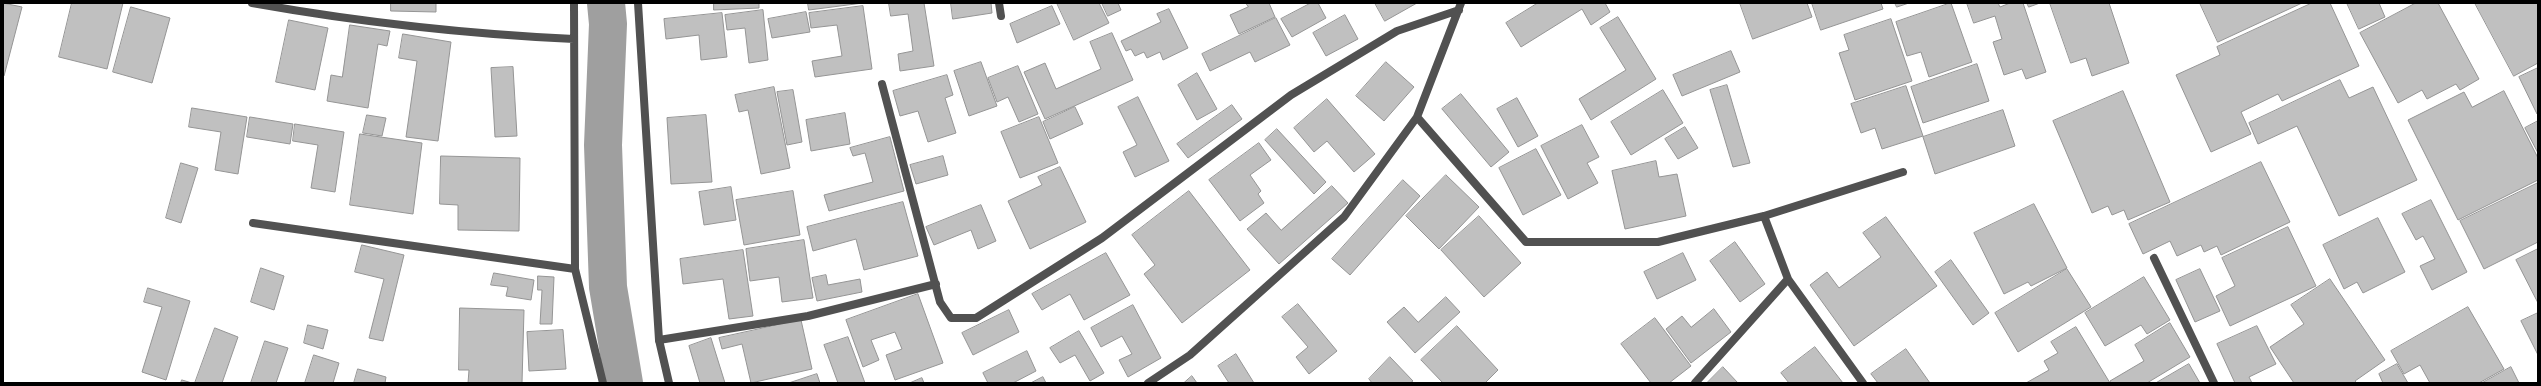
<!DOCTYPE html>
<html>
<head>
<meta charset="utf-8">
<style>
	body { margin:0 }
	#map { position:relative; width:2541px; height:386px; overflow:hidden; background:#fff; font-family:"Alegreya Sans",sans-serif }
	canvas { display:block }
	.frame { position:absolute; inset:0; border:4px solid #000; pointer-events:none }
</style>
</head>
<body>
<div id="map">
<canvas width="2541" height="386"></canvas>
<div class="frame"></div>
</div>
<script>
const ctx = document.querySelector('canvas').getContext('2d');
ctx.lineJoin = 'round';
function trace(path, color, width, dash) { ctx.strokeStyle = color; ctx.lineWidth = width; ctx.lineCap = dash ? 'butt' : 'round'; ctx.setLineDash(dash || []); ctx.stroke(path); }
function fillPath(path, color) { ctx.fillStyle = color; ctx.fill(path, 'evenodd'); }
trace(new Path2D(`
	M606 3 608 24 603 145 608 287 624 383`), '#9f9f9f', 38);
const building = new Path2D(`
	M3 3 22 7 4 76H3Z
	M72 3H123L107 69 59 57Z
	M391 3H436V12L391 11Z
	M714 3H759V8L714 10Z
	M808 3H863L809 10Z
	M889 3H924L934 66 900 71 898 54 913 51 908 14 891 16Z
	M951 3H991L992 13 953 19Z
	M1057 3H1099L1109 23 1074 40Z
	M1102 3H1118L1121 10 1108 16Z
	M1246 3H1269L1275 17 1239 34 1230 15 1248 7Z
	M1311 3H1318L1326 18 1292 37 1281 19Z
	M1375 3H1417L1385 21Z
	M1538 3H1605L1610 12 1591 25 1582 9 1521 47 1506 23Z
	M1740 3H1807L1812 17 1753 39Z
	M1812 3H1881L1883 9 1821 30Z
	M1895 3H1909L1897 7Z
	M1951 3 1972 62 1929 77 1921 52 1907 56 1896 22Z
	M1967 3H1998L2000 7 2010 3H2023L2046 72 2026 79 2022 69 2004 75 1993 42 2002 39 1995 16 1974 23Z
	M2027 3H2040L2029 7Z
	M2050 3H2109L2129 63 2092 76 2086 58 2071 63Z
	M2200 3H2302L2218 42Z
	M2312 3H2330L2359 66 2282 101 2278 94 2241 112 2251 134 2211 152 2176 75 2220 55 2217 47Z
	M2347 3H2379L2385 17 2359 29Z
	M2416 3H2438L2479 79 2460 90 2456 84 2427 99 2422 90 2398 103 2360 33Z
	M2475 3H2538V63L2514 76Z
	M863 6 872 69 815 77 812 61 842 56 837 25 811 28 809 13Z
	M1052 6 1060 24 1017 43 1010 24Z
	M131 7 170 18 152 83 113 72Z
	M1169 9 1188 48 1163 60 1160 52 1147 58 1144 52 1135 56 1131 49 1126 51 1121 41 1161 22 1157 14Z
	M763 10 768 60 749 63 745 28 727 30 725 15Z
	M806 12 810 32 772 38 768 19Z
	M722 13 727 57 701 60 699 35 666 39 664 19Z
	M1345 15 1358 39 1326 56 1313 33Z
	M1618 17 1656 79 1591 120 1579 99 1626 70 1600 28Z
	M1276 18 1290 45 1255 62 1250 52 1210 71 1202 54Z
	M1891 19 1912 81 1855 100 1839 53 1849 50 1844 35Z
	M289 20 328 28 315 90 276 82Z
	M350 25 390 31 387 46 378 44 368 108 327 101 331 75 342 77Z
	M1112 33 1133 80 1045 119 1024 72 1045 63 1056 89 1101 69 1090 42Z
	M403 34 451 42 438 141 406 137 417 61 399 58Z
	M1731 51 1740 72 1682 96 1673 75Z
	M981 62 997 106 969 116 954 71Z
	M1386 62 1414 87 1384 121 1356 96Z
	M1977 64 1989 101 1923 123 1911 87Z
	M1018 66 1038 114 1019 122 1008 97 997 102 988 78Z
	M513 67 517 136 495 137 491 68Z
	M2538 68V114H2537L2519 77Z
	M1197 73 1217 109 1197 120 1178 85Z
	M947 75 953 95 945 98 956 133 928 142 918 111 900 116 893 91Z
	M2340 80 2349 98 2373 87 2417 180 2339 216 2297 126 2258 144 2249 123Z
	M1727 85 1750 163 1733 167 1710 90Z
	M1906 86 1923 136 1882 149 1875 128 1861 133 1851 104Z
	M774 87 790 168 761 174 748 110 739 112 735 95Z
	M793 90 802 142 787 145 777 92Z
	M1663 90 1683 123 1631 155 1611 122Z
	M2123 91 2170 202 2128 220 2124 210 2112 215 2108 206 2092 213 2053 121Z
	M2504 91 2538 158V180L2458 220 2408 120 2464 92 2472 107Z
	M1461 94 1509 152 1491 167 1442 109Z
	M1138 97 1169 161 1135 177 1123 152 1137 145 1118 107Z
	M1517 98 1538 136 1518 147 1497 109Z
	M1327 99 1375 154 1354 172 1327 141 1314 152 1294 128Z
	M1232 105 1242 119 1188 158 1177 144Z
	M1075 107 1083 124 1050 139 1043 122Z
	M192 108 247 117 238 174 215 170 221 132 189 127Z
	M2003 110 2015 146 1935 174 1923 137Z
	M845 113 850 144 811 151 806 120Z
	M367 115 386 118 382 136 363 133Z
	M706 115 712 182 671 184 667 118Z
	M250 117 293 124 290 144 247 137Z
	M1039 117 1058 163 1020 178 1001 132Z
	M2538 121V153L2525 128Z
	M295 124 344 132 335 192 311 188 318 145 293 141Z
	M1582 125 1599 157 1587 163 1598 183 1568 199 1541 146Z
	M1685 127 1698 148 1678 159 1665 139Z
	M1277 129 1326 182 1314 194 1265 140Z
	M360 134 422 143 413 214 350 205Z
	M890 137 904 191 829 211 824 195 873 182 865 153 853 156 850 148Z
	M1259 143 1271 160 1250 175 1261 191 1258 194 1264 203 1240 221 1209 180Z
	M1536 149 1561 195 1523 215 1499 168Z
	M441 156 520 158 519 231 458 230V205L440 204Z
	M943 156 948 175 916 184 910 165Z
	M1656 161 1659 177 1677 174 1686 216 1625 229 1612 171Z
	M2261 162 2290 222 2221 255 2217 246 2204 252 2201 245 2177 256 2170 241 2143 254 2129 224Z
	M181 163 198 168 181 223 166 218Z
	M1060 167 1086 222 1030 249 1008 201 1042 185 1038 177Z
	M1446 175 1479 207 1439 249 1406 216Z
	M1403 180 1420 196 1350 275 1332 259Z
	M2538 183V242L2484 269 2460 221Z
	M1332 186 1348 203 1279 264 1247 229 1266 213 1281 230Z
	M731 187 736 220 704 225 699 192Z
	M793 191 800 235 744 245 736 200Z
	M1189 191 1250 270 1182 323 1144 274 1155 265 1132 235Z
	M2431 200 2467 272 2432 290 2420 266 2435 259 2423 236 2416 240 2402 214Z
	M903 202 918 256 864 270 856 239 813 251 807 227Z
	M2034 204 2067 268 2031 286 2028 282 2004 294 1974 233Z
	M981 205 996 241 978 249 971 230 934 245 926 227Z
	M1479 216 1521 263 1484 297 1441 250Z
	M1886 217 1937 286 1854 346 1810 285 1827 272 1839 288 1881 257 1863 233Z
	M2378 218 2405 272 2363 293 2357 282 2344 289 2323 245Z
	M2288 227 2316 286 2230 326 2216 296 2235 286 2222 258Z
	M804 240 813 298 782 302 779 277 750 281 746 249Z
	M1735 242 1765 284 1740 302 1710 261Z
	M362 245 404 255 383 341 369 338 384 279 355 272Z
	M2538 249V303L2516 260Z
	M743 250 753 316 729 319 723 279 683 284 680 259Z
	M1106 253 1130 295 1084 320 1070 294 1042 310 1032 294Z
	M1683 253 1696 280 1657 299 1644 272Z
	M1951 260 1989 313 1973 325 1935 272Z
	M261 268 284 276 274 310 251 302Z
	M2067 269 2091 307 2018 352 1995 313Z
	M2200 269 2220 311 2195 322 2176 280Z
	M494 273 534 280 531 300 506 296 508 287 491 285Z
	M826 275 828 285 860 279 862 292 817 301 812 278Z
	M538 276 554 277 552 324H540L542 290H538Z
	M2144 277 2170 320 2147 334 2141 325 2105 346 2085 313Z
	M2330 279 2385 360 2355 381 2357 383H2294L2270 347 2304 324 2291 305Z
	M148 288 190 301 166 380 142 372 162 307 144 302Z
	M918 294 943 363 895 380 886 355 902 349 895 332 871 340 879 360 863 367 846 320Z
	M1446 297 1460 312 1415 353 1387 322 1404 307 1418 322Z
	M1298 304 1337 351 1309 374 1296 357 1308 347 1282 317Z
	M1133 305 1161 358 1128 377 1119 360 1132 354 1122 336 1101 347 1091 328Z
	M2468 307 2504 369 2479 383H2430L2420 365 2404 374 2391 351Z
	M460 308 524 310 522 383H468L469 370H459Z
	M1714 309 1731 332 1691 363 1666 329 1682 316 1691 327Z
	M1009 310 1019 332 973 355 962 333Z
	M2538 313V355L2521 321Z
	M1655 318 1691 366 1669 383H1651L1621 344Z
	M801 320 812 369 751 383 742 344 722 349 719 338Z
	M2170 323 2190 357 2147 383H2111L2110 381 2144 361 2135 345Z
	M308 325 328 330 323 349 304 343Z
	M1457 326 1498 370 1485 383H1443L1421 360Z
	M2257 326 2276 364 2249 377 2252 383H2235L2217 344Z
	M2076 327 2110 383H2026L2049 370 2044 361 2058 353 2051 342Z
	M215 328 238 337 222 383H195Z
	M563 330 566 369 529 371 527 332Z
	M1079 331 1104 373 1090 381 1075 355 1060 363 1050 348Z
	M848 337 865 383H838L824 345Z
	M711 338 725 383H700L689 346Z
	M265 341 288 348 276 383H251Z
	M1815 347 1843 383H1789L1781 373Z
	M1906 349 1930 383H1878L1871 374Z
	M1027 351 1036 371 1013 383H988L983 373Z
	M1236 354 1254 383H1229L1218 366Z
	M314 355 339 363 333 383H305Z
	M1390 357 1413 381 1410 383H1372L1369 379Z
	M2189 364 2200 383H2156Z
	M2397 364 2408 383H2383L2379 374Z
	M1723 367 1738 383H1707Z
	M2511 367 2519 383H2482Z
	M358 369 386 377 385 383H354Z
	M817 374 820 383H789Z
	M1192 376 1197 383H1184Z
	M1043 377 1046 383H1031Z
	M922 378 924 383H910Z
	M182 380 192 383H181Z`);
fillPath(building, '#c0c0c0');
trace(building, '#959595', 1);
trace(new Path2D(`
	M252 3C359 22 466 34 574 39
	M574 3 575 269 603 383
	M999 3 1001 16
	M882 84 940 302 951 318H976L1102 238 1291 95 1397 31 1459 10
	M1417 117 1526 242H1658L1764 216 1903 172
	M1764 216 1788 279 1863 383
	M253 223 575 269
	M2154 258 2214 383
	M659 340 808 316 936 284
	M1148 383 1190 355 1344 217 1417 117 1461 3
	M1695 383 1788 279`), '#515151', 8);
trace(new Path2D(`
	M638 3 659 340 669 383`), '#515151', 8);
</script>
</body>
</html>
